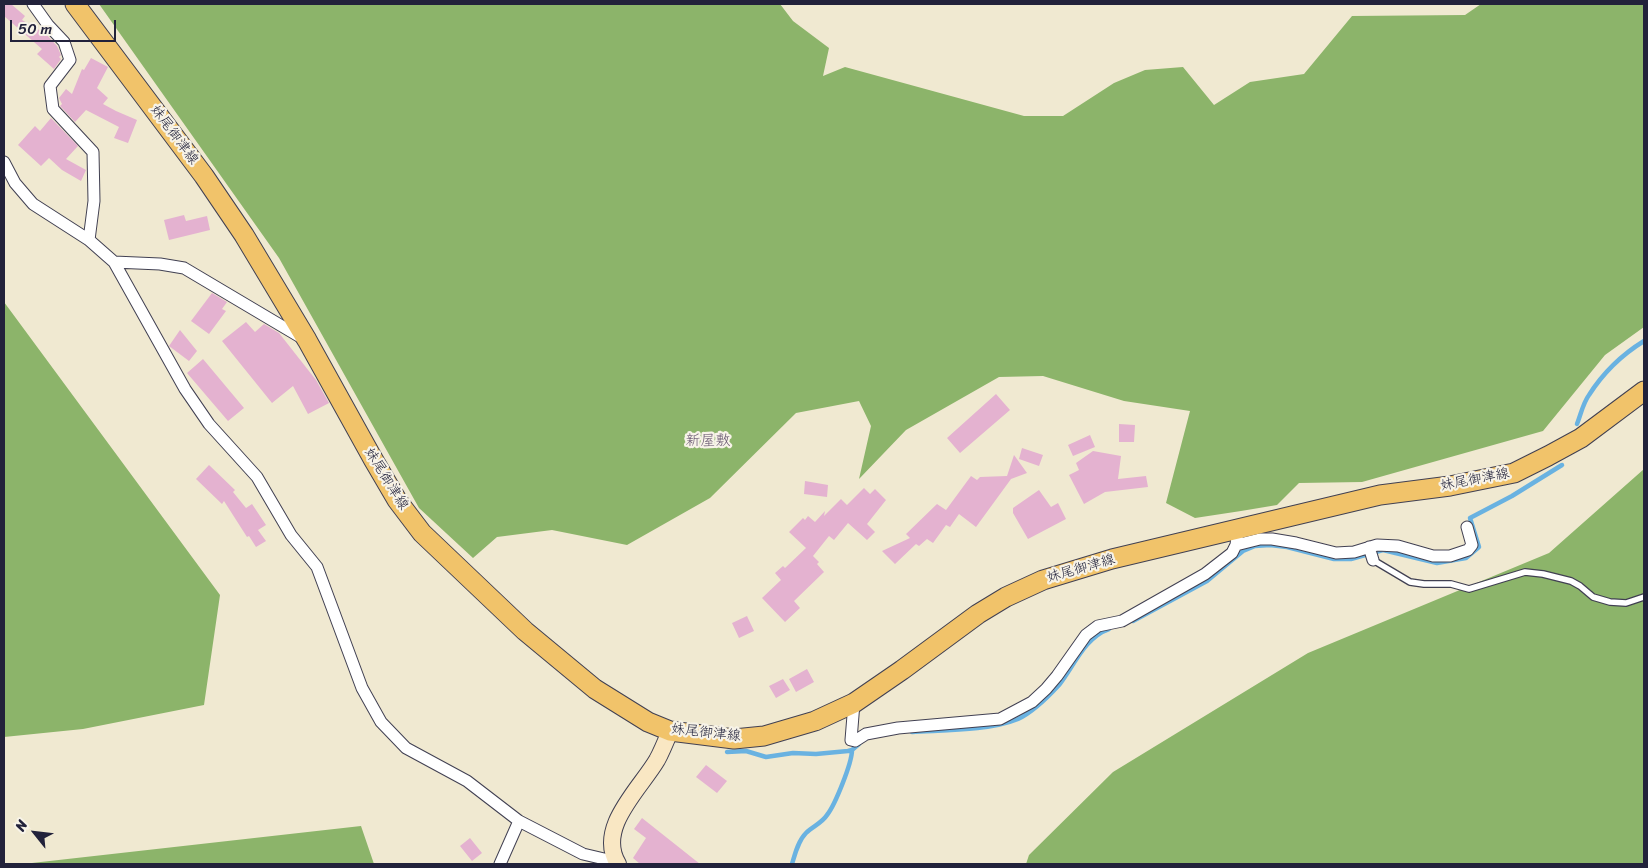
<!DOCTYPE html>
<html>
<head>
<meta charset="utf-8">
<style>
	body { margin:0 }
	#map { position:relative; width:1648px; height:868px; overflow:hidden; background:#f0e9d1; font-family:Sriracha,sans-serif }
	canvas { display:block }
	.frame { position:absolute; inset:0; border:5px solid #22223b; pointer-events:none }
	.north { position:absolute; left:10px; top:808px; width:50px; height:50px; -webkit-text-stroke:4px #f7f3e8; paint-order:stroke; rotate:299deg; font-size:14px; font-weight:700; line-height:20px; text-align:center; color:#22223b }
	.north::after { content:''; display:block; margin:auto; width:18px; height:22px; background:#22223b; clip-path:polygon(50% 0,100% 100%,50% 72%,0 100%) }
	.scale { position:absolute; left:10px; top:20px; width:106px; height:22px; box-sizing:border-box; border:2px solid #22223b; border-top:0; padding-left:6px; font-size:15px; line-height:18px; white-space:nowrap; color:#22223b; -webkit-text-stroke:4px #f7f3e8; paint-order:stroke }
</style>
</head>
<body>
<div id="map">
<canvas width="1648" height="868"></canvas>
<div class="frame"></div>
<div class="north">N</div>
<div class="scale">50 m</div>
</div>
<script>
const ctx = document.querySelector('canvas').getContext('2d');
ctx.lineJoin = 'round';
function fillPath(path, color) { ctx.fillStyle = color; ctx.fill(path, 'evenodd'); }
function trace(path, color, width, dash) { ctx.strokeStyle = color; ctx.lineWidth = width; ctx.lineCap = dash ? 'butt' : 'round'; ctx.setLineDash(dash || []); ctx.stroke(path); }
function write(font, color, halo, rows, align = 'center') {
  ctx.font = font + ' Sriracha,"Klee One",sans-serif'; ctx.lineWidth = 4.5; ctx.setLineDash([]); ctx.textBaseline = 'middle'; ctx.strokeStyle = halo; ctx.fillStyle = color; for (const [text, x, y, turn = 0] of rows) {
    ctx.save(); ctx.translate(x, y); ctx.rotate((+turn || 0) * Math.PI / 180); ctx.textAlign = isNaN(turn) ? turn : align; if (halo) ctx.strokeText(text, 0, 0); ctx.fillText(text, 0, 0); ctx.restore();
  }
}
fillPath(new Path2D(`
	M99 4H780L793 21 829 48 823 76 845 67 1024 116H1063L1114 83 1145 70 1183 67 1214 105 1250 82 1304 74 1352 16 1465 15 1481 4H1644V327L1605 355 1543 431 1362 482 1299 483 1277 505 1241 511 1195 518 1166 503 1190 411 1124 401 1043 376 999 377 906 430 859 479 871 426 859 401 796 413 710 498 627 545 552 530 497 537 473 558 419 508 279 258Z
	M4 302 220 595 204 705 83 729 4 737Z
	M1644 469V864H1026L1029 855 1113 772 1308 653 1549 553Z
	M361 826 374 864H23Z`), '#8cb46a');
trace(new Path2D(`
	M1577 424C1581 414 1583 403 1589 395 1603 373 1623 354 1644 341
	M1133 621 1207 581 1243 551 1255 546 1270 545 1287 547 1334 559H1351L1383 550 1437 563 1466 558 1479 547 1470 518 1512 496 1562 465
	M912 732C943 730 989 731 1018 719 1033 712 1048 697 1059 685 1074 666 1085 637 1109 629
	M727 752 746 751 766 757 793 753 816 754 848 751 852 750 859 744
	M792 864C795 854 798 841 806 833 813 826 822 823 827 815 835 805 852 763 852 750`), '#69b2e1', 4.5);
fillPath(new Path2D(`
	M4 4H11L25 16 22 20 46 34 57 46 61 55 59 57 61 59 54 69 37 54 42 49 4 16Z
	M91 58 108 67 97 88 108 98 103 104 116 111 137 120 128 143 114 138 119 127 86 110 75 122 60 106 62 104 59 98 66 89 72 94 82 69 84 70Z
	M51 118 78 146 66 159 86 170 81 181 62 170 49 158 41 166 18 145 35 126 40 131Z
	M184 215 186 221 207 216 210 230 169 240 164 220Z
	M212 293 227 302 222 309 226 311 209 334 191 321Z
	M246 322 255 332 264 324 279 333 316 380 329 403 308 414 293 386 272 403 222 341Z
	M180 330 197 351 189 361 169 346Z
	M203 359 244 408 228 421 187 373Z
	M996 394 1010 410 960 453 947 438Z
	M1119 424 1135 425 1134 442H1119Z
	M1090 435 1095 447 1073 456 1068 445Z
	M1022 448 1043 455 1039 466 1019 459Z
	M1093 451 1121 456 1118 479 1146 476 1148 487 1105 492 1084 504 1069 475 1079 470 1076 463Z
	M1014 455 1027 473 1011 479 976 527 959 514 950 527 946 525 933 543 927 539 919 546 916 544 895 564 882 551 910 538 906 534 937 504 946 510 971 476 977 480 980 477 1007 476Z
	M209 465 235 490 233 492 246 508 252 504 266 525 258 530 266 541 256 547 249 536 247 537 224 501 222 504 196 479Z
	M805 481 828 485 827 497 804 494Z
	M864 488 870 494 875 489 886 500 867 524 875 532 867 540 848 523 834 540 829 536 813 556 819 562 817 564 824 572 794 601 800 608 785 622 762 598 781 580 775 573 783 566 785 568 806 548 789 532 803 518 805 520 808 516 815 522 825 511 824 516 841 499 847 505Z
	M1039 490 1051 507 1058 503 1066 519 1028 539 1013 513V508Z
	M747 616 754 631 739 638 732 623Z
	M807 669 814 682 796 692 789 679Z
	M783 679 790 690 776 698 769 686Z
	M706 765 727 781 717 793 696 777Z
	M642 818 700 864H640L633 858 646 838 634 829Z
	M470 838 482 853 472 861 460 846Z`), '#e4b2d0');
const lane = new Path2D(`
	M1373 560 1410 582 1424 584H1451L1469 589 1525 572 1543 574 1571 581 1580 586 1593 597 1610 602 1626 603 1644 597`);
const street = new Path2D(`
	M33 4 48 25 64 42 70 60 50 86 53 109 93 152 94 201 89 240
	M4 162 15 183 33 204 89 240 114 262 185 389 209 424 257 477 291 535 317 567 362 688 381 722 406 748 467 781 519 821 583 854 617 862
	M114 262 160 264 184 268 302 338
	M1236 545 1260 539H1272L1296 543 1336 553 1354 552 1377 545 1398 546 1433 556H1450L1468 550 1472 545 1467 527
	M1369 547 1373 560
	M854 703 851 740 855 741 866 734 898 728 1000 719 1032 702 1046 689 1057 676 1086 635 1098 626 1122 621 1205 574 1232 553 1236 545 1238 529
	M500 864 519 821`);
const secondary = new Path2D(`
	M618 864C596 828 640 789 657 760 662 751 666 741 670 731`);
const primary = new Path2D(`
	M75 4 204 176 244 235 307 340 373 459 397 500 422 533 525 631 595 689 648 722 670 731 734 739 764 736 815 721 854 703 902 670 978 614 1006 597 1043 580 1112 559 1380 495 1450 486 1514 473 1548 456 1581 438 1644 391`);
trace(lane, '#414052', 8);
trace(street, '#414052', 13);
trace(secondary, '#414052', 18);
trace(primary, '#414052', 21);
trace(lane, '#fff', 5.5);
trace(street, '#fff', 11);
trace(secondary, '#f9e7c3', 16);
trace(primary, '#f1c36a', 19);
write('14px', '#22223b', '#f7f3e8', [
	["妹尾御津線",174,135,53],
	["妹尾御津線",386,479,58],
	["妹尾御津線",1475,480,-11],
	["妹尾御津線",1081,569,-16],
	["妹尾御津線",706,733,6]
]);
write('15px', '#66546f', '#f7f3e8', [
	["新屋敷",708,441]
]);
</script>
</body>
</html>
